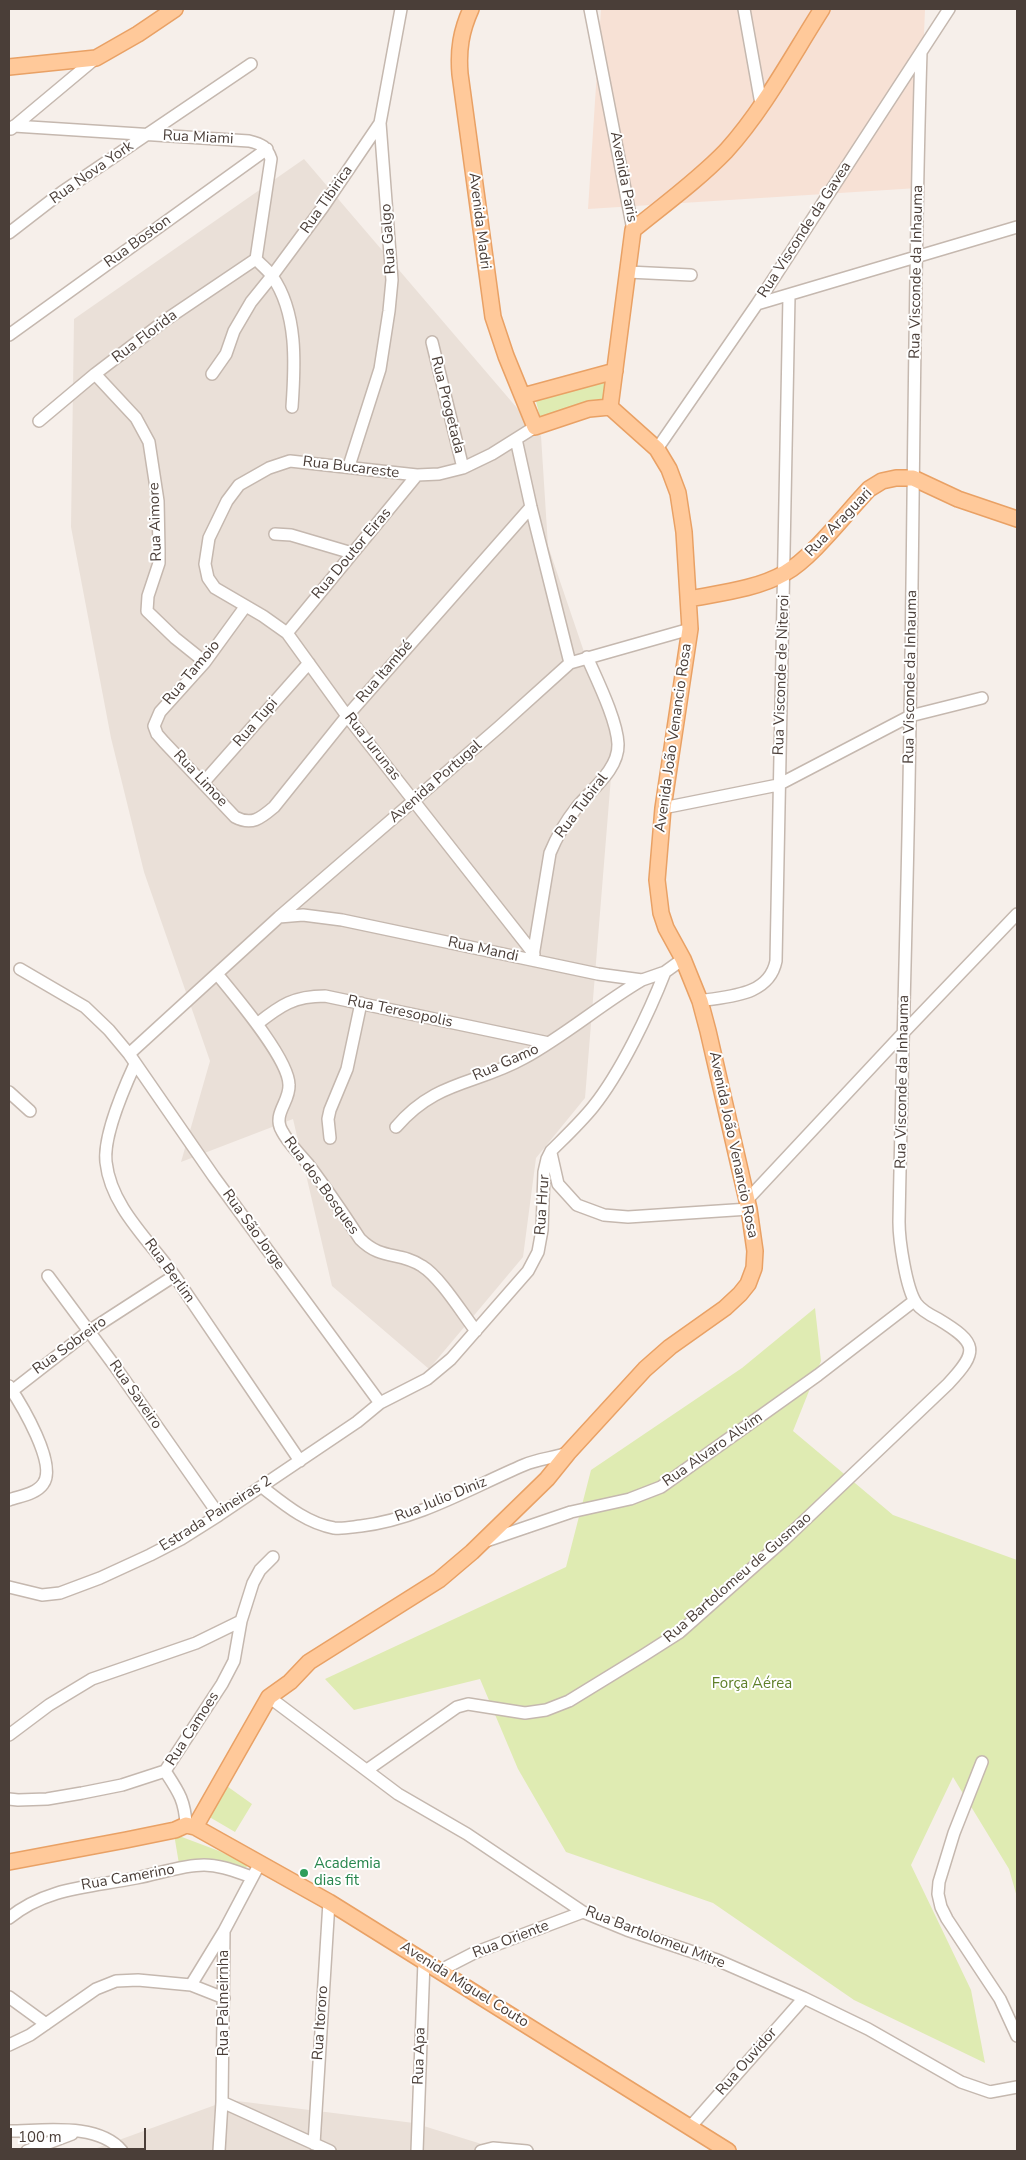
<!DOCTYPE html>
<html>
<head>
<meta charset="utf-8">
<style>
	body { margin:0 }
	#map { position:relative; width:1026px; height:2160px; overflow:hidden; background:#f6efea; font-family:"Nunito Sans",sans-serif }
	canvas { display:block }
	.frame { position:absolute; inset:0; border:10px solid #4a3e38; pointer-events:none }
	.scale { position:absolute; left:10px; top:2128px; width:136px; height:22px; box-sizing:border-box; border:2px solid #4a3e38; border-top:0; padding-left:6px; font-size:15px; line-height:18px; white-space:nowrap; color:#4a3e38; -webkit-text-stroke:4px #fff; paint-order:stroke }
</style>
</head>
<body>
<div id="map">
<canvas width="1026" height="2160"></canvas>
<div class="frame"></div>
<div class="scale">100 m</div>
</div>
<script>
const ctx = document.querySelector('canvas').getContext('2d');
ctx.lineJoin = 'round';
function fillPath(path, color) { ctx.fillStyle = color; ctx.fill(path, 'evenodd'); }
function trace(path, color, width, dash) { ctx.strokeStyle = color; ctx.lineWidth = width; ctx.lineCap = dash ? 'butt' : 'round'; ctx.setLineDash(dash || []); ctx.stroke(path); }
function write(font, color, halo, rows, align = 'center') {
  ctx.font = font + ' "Nunito Sans",sans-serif'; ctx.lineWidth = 4; ctx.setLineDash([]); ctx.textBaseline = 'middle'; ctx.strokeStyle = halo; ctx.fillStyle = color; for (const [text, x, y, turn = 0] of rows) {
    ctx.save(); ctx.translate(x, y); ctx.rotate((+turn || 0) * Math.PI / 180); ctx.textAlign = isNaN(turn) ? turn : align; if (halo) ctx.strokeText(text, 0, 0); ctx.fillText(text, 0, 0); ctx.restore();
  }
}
fillPath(new Path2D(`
	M304 159 541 436 548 546 614 740 585 1098 536 1158 523 1257 429 1369 332 1286 293 1119 181 1162 210 1061 144 872 111 738 71 527 74 319Z
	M229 2100 414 2123 504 2151H96L97 2148Z`), '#eae0d8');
fillPath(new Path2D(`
	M601 9H925L918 188 588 209Z`), '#f7e1d5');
fillPath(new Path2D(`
	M609 378 605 404 540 417 535 397Z
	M815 1308 821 1361 793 1431 893 1515 1017 1560V1897L1009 1869 953 1777 911 1865 971 1990 985 2063 854 2000 713 1903 566 1852 518 1769 480 1679 354 1710 325 1679 566 1567 591 1470 742 1368Z
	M224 1784 252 1804 235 1832 206 1815Z
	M174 1834 219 1851 246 1864 247 1867 243 1869C220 1863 203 1855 179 1864Z`), '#dfebb2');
const minor = new Path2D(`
	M590 9 633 230
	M744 9 761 104
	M14 126 249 141C262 144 267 147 271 159L256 259
	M11 129 96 58
	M9 233 62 192 251 64
	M256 259C261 265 268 270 272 276 298 313 295 365 292 407
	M628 272 691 275
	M757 304 1017 227
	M9 335 267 149
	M432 342 463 468
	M95 374 136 418 149 442 158 501 159 550V563L148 596 147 611 175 638 205 662
	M212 374 226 354 234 331 251 302 272 276 323 207 380 123
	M39 421 95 374 167 319 256 259
	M516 439 531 507 570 663
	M657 449 757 304 949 9
	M349 466 380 369 389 311 392 280 380 123 401 9
	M275 534 291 535 352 553
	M245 607 205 662 160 712 154 726 157 734 164 742 235 817C252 826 261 818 274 807L347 716 531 507
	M287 633 417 475
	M203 783 309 663
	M663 808 778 785 910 716 982 698
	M279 917 303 915 342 920 598 974 642 980 665 972 683 959
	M534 954 347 716 287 633 263 616 215 588 208 578 205 564 209 538 227 501 239 485 269 468 290 461 417 475 439 474 463 468 492 454 535 427
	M533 956 550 853C557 836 566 821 577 807 592 789 619 769 618 744 617 720 597 680 587 657
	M20 969 85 1007 109 1030 129 1054 214 1177 380 1403
	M217 974C235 996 289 1059 289 1085 290 1102 272 1114 282 1131 288 1143 299 1153 308 1164 326 1188 343 1213 360 1239 382 1261 399 1251 422 1266 440 1277 462 1313 476 1331
	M700 1001C729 996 769 996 776 961L789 296
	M257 1024C281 1005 294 996 325 996L549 1043
	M129 1054 279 917 499 727 570 663 690 629
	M135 1064C124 1088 103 1136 106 1162 111 1208 151 1242 176 1278 218 1339 258 1400 300 1461
	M9 1092 30 1111
	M396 1127C436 1080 476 1085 524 1058 566 1035 601 1004 642 980
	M330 1138 328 1119 330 1110 347 1069 361 1003
	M551 1153 558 1184 577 1205 604 1215 628 1217 749 1209
	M747 1200 905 1031 1017 914
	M48 1276 114 1365 219 1515
	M9 1386C21 1404 58 1465 43 1484 36 1494 20 1496 9 1500
	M12 1391 89 1331 174 1276
	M262 1487C284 1504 306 1523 334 1528 343 1529 352 1527 361 1526 419 1519 470 1488 524 1465 538 1459 553 1458 568 1453
	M483 1542 571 1512 630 1499 661 1487 818 1375 914 1301
	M9 1587 42 1595 60 1593 100 1578 150 1555 181 1539 219 1515 357 1422 380 1403 427 1379 451 1359 528 1271 538 1252 542 1230 544 1172 547 1159 551 1151C565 1137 580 1123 593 1107 621 1072 649 1013 665 972
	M269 1697 398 1794 467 1834 583 1912 627 1930 717 1960 804 1998 868 2029 961 2082 990 2092 1017 2087
	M9 1735 49 1705 92 1679 196 1643 241 1621
	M982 1762 954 1833 939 1882 938 1894 941 1907 947 1919 1000 1999 1017 2036
	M367 1770 457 1707 468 1704 525 1713 546 1710 569 1701 644 1655 680 1632 785 1539 948 1384C979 1351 978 1343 938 1319 930 1315 921 1310 916 1303 906 1288 899 1240 899 1222 902 1055 908 887 910 720 914 497 914 274 921 52
	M165 1771C178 1791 185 1800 186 1825
	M9 1799 18 1800 47 1799 82 1793 122 1785 165 1771 222 1684 234 1661 241 1621 253 1583 260 1570 273 1557
	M9 1918C47 1887 91 1887 136 1878 158 1874 182 1865 204 1865 221 1865 237 1872 252 1877
	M439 1971 474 1953 583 1912
	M191 1985 224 1931
	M9 1997 46 2024
	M9 2045 30 2035 96 1989 116 1981 138 1980 191 1985 224 1998
	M222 2102 330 2151
	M691 2126 804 1998
	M9 2131C43 2131 98 2122 122 2151
	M314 2144 329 1902
	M27 2151 72 2134
	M219 2151 222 2102 224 1931 260 1863
	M417 2151 424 1961
	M481 2151 493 2148 527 2151`);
const major = new Path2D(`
	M471 9C461 31 458 50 460 74L493 317 506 356 535 427 589 409 610 407
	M9 67 96 58 138 34 175 9
	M523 396 615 371
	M610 407 633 230C665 204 698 180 726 151 764 109 792 56 822 9
	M689 599C720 593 757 589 785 573 812 558 846 513 869 489L882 481 896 478H913L958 499 1017 519
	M195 1827 269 1697 290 1682 309 1662 439 1580 472 1552 547 1479 568 1453 645 1369 670 1347 725 1308 740 1294 748 1284 754 1268 755 1251 749 1209 708 1031 700 1001 683 959 666 928 661 913 657 880 663 808 690 629 684 532 678 493 669 469 657 449 610 407
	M9 1862 126 1840 175 1830 186 1825 195 1827 329 1902 728 2151`);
trace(minor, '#c5b8af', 14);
trace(major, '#e9a165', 18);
trace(minor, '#fff', 11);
trace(major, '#ffc99a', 15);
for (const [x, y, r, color] of [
	[304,1873,5,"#2e9e5b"]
]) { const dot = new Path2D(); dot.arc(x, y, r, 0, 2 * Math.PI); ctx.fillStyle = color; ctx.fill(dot); trace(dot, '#fff', 2); }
write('15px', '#4a3e38', '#fff', [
	["Rua Miami",198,138,3],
	["Rua Nova York",92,173,-35],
	["Avenida Paris",623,177,79],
	["Rua Tibirica",327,200,-55],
	["Avenida Madri",479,221,83],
	["Rua Visconde da Gavea",805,230,-57],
	["Rua Galgo",389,239,-94],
	["Rua Boston",138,242,-36],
	["Rua Visconde da Inhauma",917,272,-89],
	["Rua Florida",145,337,-37],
	["Rua Progetada",447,405,76],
	["Rua Bucareste",351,468,7],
	["Rua Aimore",156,522,-92],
	["Rua Araguari",839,523,-46],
	["Rua Doutor Eiras",352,554,-50],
	["Rua Itambé",385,672,-49],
	["Rua Tamoio",192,673,-50],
	["Rua Visconde de Niteroi",782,675,-88],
	["Rua Visconde da Inhauma",911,677,-89],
	["Rua Tupi",256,723,-49],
	["Avenida João Venancio Rosa",674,738,-82],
	["Rua Jurunas",372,747,52],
	["Rua Limoe",200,779,47],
	["Avenida Portugal",436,782,-41],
	["Rua Tubiral",582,806,-53],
	["Rua Mandi",483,950,12],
	["Rua Teresopolis",400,1012,12],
	["Rua Gamo",506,1063,-24],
	["Rua Visconde da Inhauma",903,1082,-89],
	["Avenida João Venancio Rosa",733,1145,78],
	["Rua dos Bosques",321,1186,54],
	["Rua Hrur",543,1205,-86],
	["Rua São Jorge",253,1230,54],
	["Rua Berlim",169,1271,54],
	["Rua Sobreiro",70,1346,-36],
	["Rua Saveiro",135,1395,55],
	["Rua Alvaro Alvim",713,1450,-35],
	["Rua Julio Diniz",441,1500,-22],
	["Estrada Paineiras 2",216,1514,-32],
	["Rua Bartolomeu de Gusmao",738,1578,-41],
	["Rua Camoes",193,1729,-57],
	["Rua Camerino",128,1878,-10],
	["Rua Bartolomeu Mitre",655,1938,21],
	["Rua Oriente",511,1940,-21],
	["Avenida Miguel Couto",464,1985,32],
	["Rua Palmeirnha",224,2003,-90],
	["Rua Itororo",321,2023,-86],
	["Rua Apa",420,2056,-88],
	["Rua Ouvidor",747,2062,-49]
]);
write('15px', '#5e7f28', '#fff', [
	["Força Aérea",752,1684]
]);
write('15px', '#27864d', '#fff', [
	["Academia",314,1864],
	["dias fit",314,1881]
], 'left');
</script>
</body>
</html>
